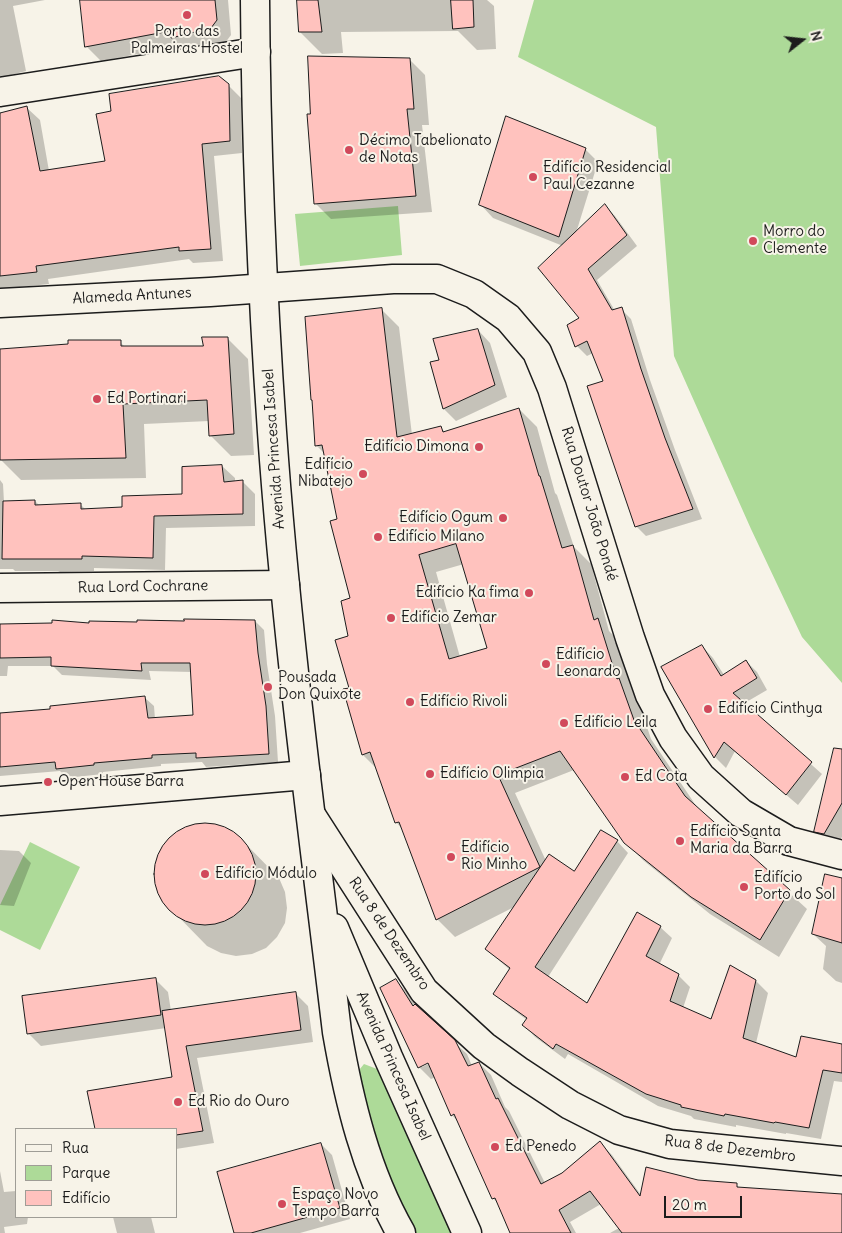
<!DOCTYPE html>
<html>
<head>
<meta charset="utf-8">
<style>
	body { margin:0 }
	#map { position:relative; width:842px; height:1233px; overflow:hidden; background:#f7f3e8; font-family:Delius,sans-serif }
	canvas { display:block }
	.legend { position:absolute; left:15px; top:1128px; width:162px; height:90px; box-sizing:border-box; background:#f7f3e8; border:1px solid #9f9d96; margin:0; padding:6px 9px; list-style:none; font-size:15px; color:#1c1c1c }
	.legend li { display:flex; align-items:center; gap:10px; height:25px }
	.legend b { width:25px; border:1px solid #9f9d96 }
	.north { position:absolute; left:777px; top:15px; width:50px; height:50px; -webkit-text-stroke:4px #f7f3e8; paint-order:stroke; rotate:74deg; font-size:14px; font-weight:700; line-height:20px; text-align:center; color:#1c1c1c }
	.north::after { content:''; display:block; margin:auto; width:18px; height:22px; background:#1c1c1c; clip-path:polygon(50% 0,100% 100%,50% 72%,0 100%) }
	.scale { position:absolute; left:664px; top:1196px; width:78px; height:22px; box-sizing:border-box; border:2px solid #1c1c1c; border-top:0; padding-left:6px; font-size:15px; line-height:18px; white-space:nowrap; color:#1c1c1c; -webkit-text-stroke:4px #f7f3e8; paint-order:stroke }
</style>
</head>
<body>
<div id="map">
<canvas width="842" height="1233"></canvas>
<ul class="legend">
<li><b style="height:6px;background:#f7f3e8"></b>Rua</li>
<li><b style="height:14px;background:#adda98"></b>Parque</li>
<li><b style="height:14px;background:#ffc2be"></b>Edifício</li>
</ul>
<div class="north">N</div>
<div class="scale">20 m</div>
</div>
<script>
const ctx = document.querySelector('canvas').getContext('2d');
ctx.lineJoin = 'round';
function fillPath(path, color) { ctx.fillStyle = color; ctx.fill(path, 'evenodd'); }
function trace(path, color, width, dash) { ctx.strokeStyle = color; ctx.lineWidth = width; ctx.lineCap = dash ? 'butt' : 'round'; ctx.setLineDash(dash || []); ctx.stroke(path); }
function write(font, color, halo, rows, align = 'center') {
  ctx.font = font + ' Delius,sans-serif'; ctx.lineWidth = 4; ctx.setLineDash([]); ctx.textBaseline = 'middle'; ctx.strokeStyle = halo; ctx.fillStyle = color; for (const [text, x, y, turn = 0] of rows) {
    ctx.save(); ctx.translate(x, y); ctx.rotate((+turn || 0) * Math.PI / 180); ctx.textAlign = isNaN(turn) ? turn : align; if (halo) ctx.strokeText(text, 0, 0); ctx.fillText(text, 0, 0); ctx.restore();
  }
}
fillPath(new Path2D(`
	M534 0H842V683L802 637 751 529 674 356 656 127 518 57Z
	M398 206 402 255 300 266 295 214Z
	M30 842 80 867 40 950 0 930V905Z
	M364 1064 377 1069 455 1233H415C387 1184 368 1129 355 1075Z`), '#adda98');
fillPath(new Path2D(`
	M0 0H45L13 6 26 71 0 78Z
	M82 0H228L231 35 225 43 187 52 181 46 101 61 86 46Z
	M299 0H487L494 6 496 49 477 50 458 31 341 32 343 53 322 54 300 32Z
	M409 59 425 75 429 125H422L432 212 331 219 315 203Z
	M228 85 241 98 242 153 214 156 223 261 193 263 189 259 48 279 49 284 0 289V114L27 108 40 120 49 171 106 162Z
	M585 149 598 162 576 233 605 206 615 216 637 246 597 280 615 311 621 309 631 319 650 380 675 450 702 519 646 536 636 526 605 382 593 353 587 356 577 346 581 318 563 246 493 218 481 205Z
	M381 309 399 327 412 435 441 428 445 432 519 409 537 427 555 493 557 495 574 547 591 564 609 631 616 638 633 693 637 697 651 739 699 810 807 909 779 957 710 914 644 861 625 842 574 770 515 793 546 861 574 873 617 841 628 853 548 977 588 1005 660 927 672 938 659 965 679 976 690 987 683 1008 712 1021 756 981 768 993 756 1043 797 1058 842 1045V1082L834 1081 821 1139 786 1133V1134L736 1125V1127L694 1119 691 1116 658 1106 568 1054 565 1059 535 1037 524 1025 527 1020 507 1005 495 993 510 970 486 949 516 906 455 937 437 919 403 830 396 822 377 769 363 755 349 637 351 599 339 520 325 454 316 445ZM464 564 489 649 460 657 436 572Z
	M478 330 490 343 507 397 456 421 444 409 431 363 441 361Z
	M228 339 248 359 254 455 231 456 210 435 209 421 144 424 146 478 21 480 0 459V350L120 342 126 348H204Z
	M222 466 235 478V482H243L255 494V526L166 528 165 570 94 568V571L60 572 58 571H15L13 569H0V480L3 484 4 502 35 501 40 506 80 504 86 510 123 508 184 495Z
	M255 621 264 630 267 664 275 716 278 762 206 767 202 762 161 764V766L103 772V774L66 778 60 771 0 776V714L51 710 144 697 154 706 155 719 195 716 192 672 149 671 151 680 62 675 53 666H8L7 676H0V625Z
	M702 646 713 658 724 675 746 661 757 672 767 690 743 704 822 774 798 805 735 751 726 768 715 757 663 667Z
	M842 757V837L836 846 828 844 816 831Z
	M207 824 222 827 236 834 279 878 285 892 287 908 285 923 277 937 266 948 252 954 236 956 221 953 207 946 164 902 158 888 155 872 158 857 166 843 177 832 191 826Z
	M0 850 19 851 31 863 14 906 0 905Z
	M842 880V983L836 981 823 969 826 946 813 934Z
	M155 979 168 992 171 1011 296 994 308 1006 313 1042 197 1058 214 1143 176 1149V1129H96L89 1092 173 1078 166 1028 41 1046 28 1033Z
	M396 981 408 993 417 1008 467 1054 472 1066 479 1063 491 1075 505 1107 509 1111 545 1183 562 1174 600 1143 612 1155 641 1195 698 1181 736 1185 741 1189 842 1195V1233H610L619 1228 601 1204 570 1222 576 1233H512L499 1205 493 1198 458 1122 452 1115 436 1077 431 1079 419 1067 381 989ZM434 1061 422 1067V1065Z
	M321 1144 332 1155 350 1219 300 1233H234Z
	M0 1171 4 1192 16 1191V1217H28L27 1224 4 1227 5 1233H0Z
	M113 1217H151L155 1233H117Z`), '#0003');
const building = new Path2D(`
	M80 0H215L217 20 211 28 171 38 170 31 85 47Z
	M297 0H318L322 32H299Z
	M451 0H473L474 27 453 29Z
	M308 56 410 58 414 109H407L416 196 314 204 307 114H310Z
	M219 76 229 84 230 141 202 144 211 249 179 251V247L36 266 37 272 0 276V113L27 106 40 171 105 161 96 114 111 111 109 94Z
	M506 116 586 148 559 237 479 205Z
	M605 204 627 235 588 269 612 310 622 307 641 369 665 438 693 509 635 527 587 386 603 381 587 341 575 347 567 325 579 318 538 268Z
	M382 308 397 437 441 426 443 432 519 408 539 476H540L562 548 573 545 594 620 598 618 617 679 619 678 634 720 685 796 790 890 760 940 691 897 624 843 560 751 498 775 540 867 436 920 399 822 395 823 370 752 362 755 343 689 349 688 335 640 348 636 341 601 350 598 330 521 337 519 322 445 315 446 312 400H311L305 317ZM456 544 487 648 449 659 419 555Z
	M478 329 495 385 443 409 430 362 439 360 433 339Z
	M202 337H228L234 434 209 436 207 400 123 404 126 458 0 460V349L68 344V340H121V346H203Z
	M222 465 224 482 243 480V514L154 516 153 558 82 556V559H2L3 501 35 500V505L81 503V509L122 507V496L182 494V467Z
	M184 619 255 620 258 653 266 706 269 754 196 758V753L152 755V758L94 763V765L56 769 55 762 0 767V713L50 709V706L145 696 148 718 193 715 190 663H141L142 671 51 666V657L0 658V624L52 623V620L89 623V621L137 622V620L184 621Z
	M702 645 721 676 746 660 757 678 733 693 812 762 786 795 724 742 714 758 661 667Z
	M834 748 842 749V803L824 834 814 832Z
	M154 874a51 51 0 1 1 102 0a51 51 0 1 1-102 0Z
	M601 830 618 840 535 967 587 1003 637 912 661 926 646 956 679 974 670 1001 711 1019 730 965 756 980 743 1038 796 1057 801 1036 842 1044V1073L823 1070 809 1128 775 1122 774 1123 725 1114 724 1116 681 1107V1105L646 1094 556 1044 553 1049 522 1025 527 1018 493 994 510 968 485 949 549 854 574 871Z
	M825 874 842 878V943L812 934Z
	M156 978 161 1015 27 1034 22 996Z
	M396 979 413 1006 415 1004 455 1040 468 1066 479 1062 496 1099 498 1098 541 1184 562 1173 600 1141 640 1196 646 1167 698 1180 737 1183V1187L842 1194V1233H622L590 1191 559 1210 571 1233H510L495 1198 492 1199 454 1114 451 1116 428 1063 418 1068 380 988Z
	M296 992 301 1030 186 1046 203 1131 176 1135V1129H95L87 1091 172 1077 162 1011Z
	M321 1143 340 1208 251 1233H234L217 1172Z`);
fillPath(building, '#ffc2be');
trace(building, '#1c1c1c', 1);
const minor = new Path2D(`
	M0 92 256 52
	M0 303 210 292 393 279H437L474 294 508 318 537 352 552 388 630 638 650 695 673 738 701 777 741 813 789 841 842 855
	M0 588 285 585
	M0 801 306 775
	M311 815 424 991 484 1046 520 1072 570 1105 619 1130 670 1144 842 1161`);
const major = new Path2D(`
	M255 0C256 144 262 288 272 432 286 633 313 832 337 1032 349 1101 366 1172 401 1233
	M334 928 388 1057 467 1233`);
trace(minor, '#1c1c1c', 31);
trace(major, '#1c1c1c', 31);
trace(minor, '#f7f3e8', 28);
trace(major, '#f7f3e8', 28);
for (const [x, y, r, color] of [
	[187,15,5,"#d1495b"],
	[349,150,5,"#d1495b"],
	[533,177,5,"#d1495b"],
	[753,241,5,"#d1495b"],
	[97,399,5,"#d1495b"],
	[479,447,5,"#d1495b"],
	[363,474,5,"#d1495b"],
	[503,518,5,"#d1495b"],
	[378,537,5,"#d1495b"],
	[529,593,5,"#d1495b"],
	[391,618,5,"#d1495b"],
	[546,664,5,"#d1495b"],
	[268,687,5,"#d1495b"],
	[410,702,5,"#d1495b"],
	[708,709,5,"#d1495b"],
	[564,723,5,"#d1495b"],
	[430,774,5,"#d1495b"],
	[625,777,5,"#d1495b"],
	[48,782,5,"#d1495b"],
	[680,841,5,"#d1495b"],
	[451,857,5,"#d1495b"],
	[205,874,5,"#d1495b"],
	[744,887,5,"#d1495b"],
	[178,1102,5,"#d1495b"],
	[495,1147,5,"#d1495b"],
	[282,1204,5,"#d1495b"]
]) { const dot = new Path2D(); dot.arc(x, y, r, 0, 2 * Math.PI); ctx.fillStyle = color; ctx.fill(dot); trace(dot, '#f7f3e8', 2); }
write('15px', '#1c1c1c', '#f7f3e8', [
	["Porto das",187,32,"center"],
	["Palmeiras Hostel",187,49,"center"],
	["Décimo Tabelionato",359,141],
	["de Notas",359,158],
	["Edifício Residencial",543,168],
	["Paul Cezanne",543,185],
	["Morro do",763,232],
	["Clemente",763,249],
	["Ed Portinari",107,399],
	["Edifício Dimona",469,447,"right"],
	["Edifício",353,465,"right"],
	["Nibatejo",353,482,"right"],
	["Edifício Ogum",493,518,"right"],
	["Edifício Milano",388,537],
	["Edifício Ka fima",519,593,"right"],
	["Edifício Zemar",401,618],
	["Edifício",556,655],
	["Leonardo",556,672],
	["Pousada",278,678],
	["Don Quixote",278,695],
	["Edifício Rivoli",420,702],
	["Edifício Cinthya",718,709],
	["Edifício Leila",574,723],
	["Edifício Olimpia",440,774],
	["Ed Cota",635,777],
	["Open House Barra",58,782],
	["Edifício Santa",690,832],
	["Maria da Barra",690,849],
	["Edifício",461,848],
	["Rio Minho",461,865],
	["Edifício Módulo",215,874],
	["Edifício",754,878],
	["Porto do Sol",754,895],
	["Ed Rio do Ouro",188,1102],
	["Ed Penedo",505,1147],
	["Espaço Novo",292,1195],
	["Tempo Barra",292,1212]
], 'left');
write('15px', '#1c1c1c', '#f7f3e8', [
	["Alameda Antunes",132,296,-3],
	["Avenida Princesa Isabel",274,449,-94],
	["Rua Doutor João Pondé",589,504,73],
	["Rua Lord Cochrane",143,587,-1],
	["Rua 8 de Dezembro",389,934,56],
	["Avenida Princesa Isabel",393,1066,66],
	["Rua 8 de Dezembro",730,1149,7]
]);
</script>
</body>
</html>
